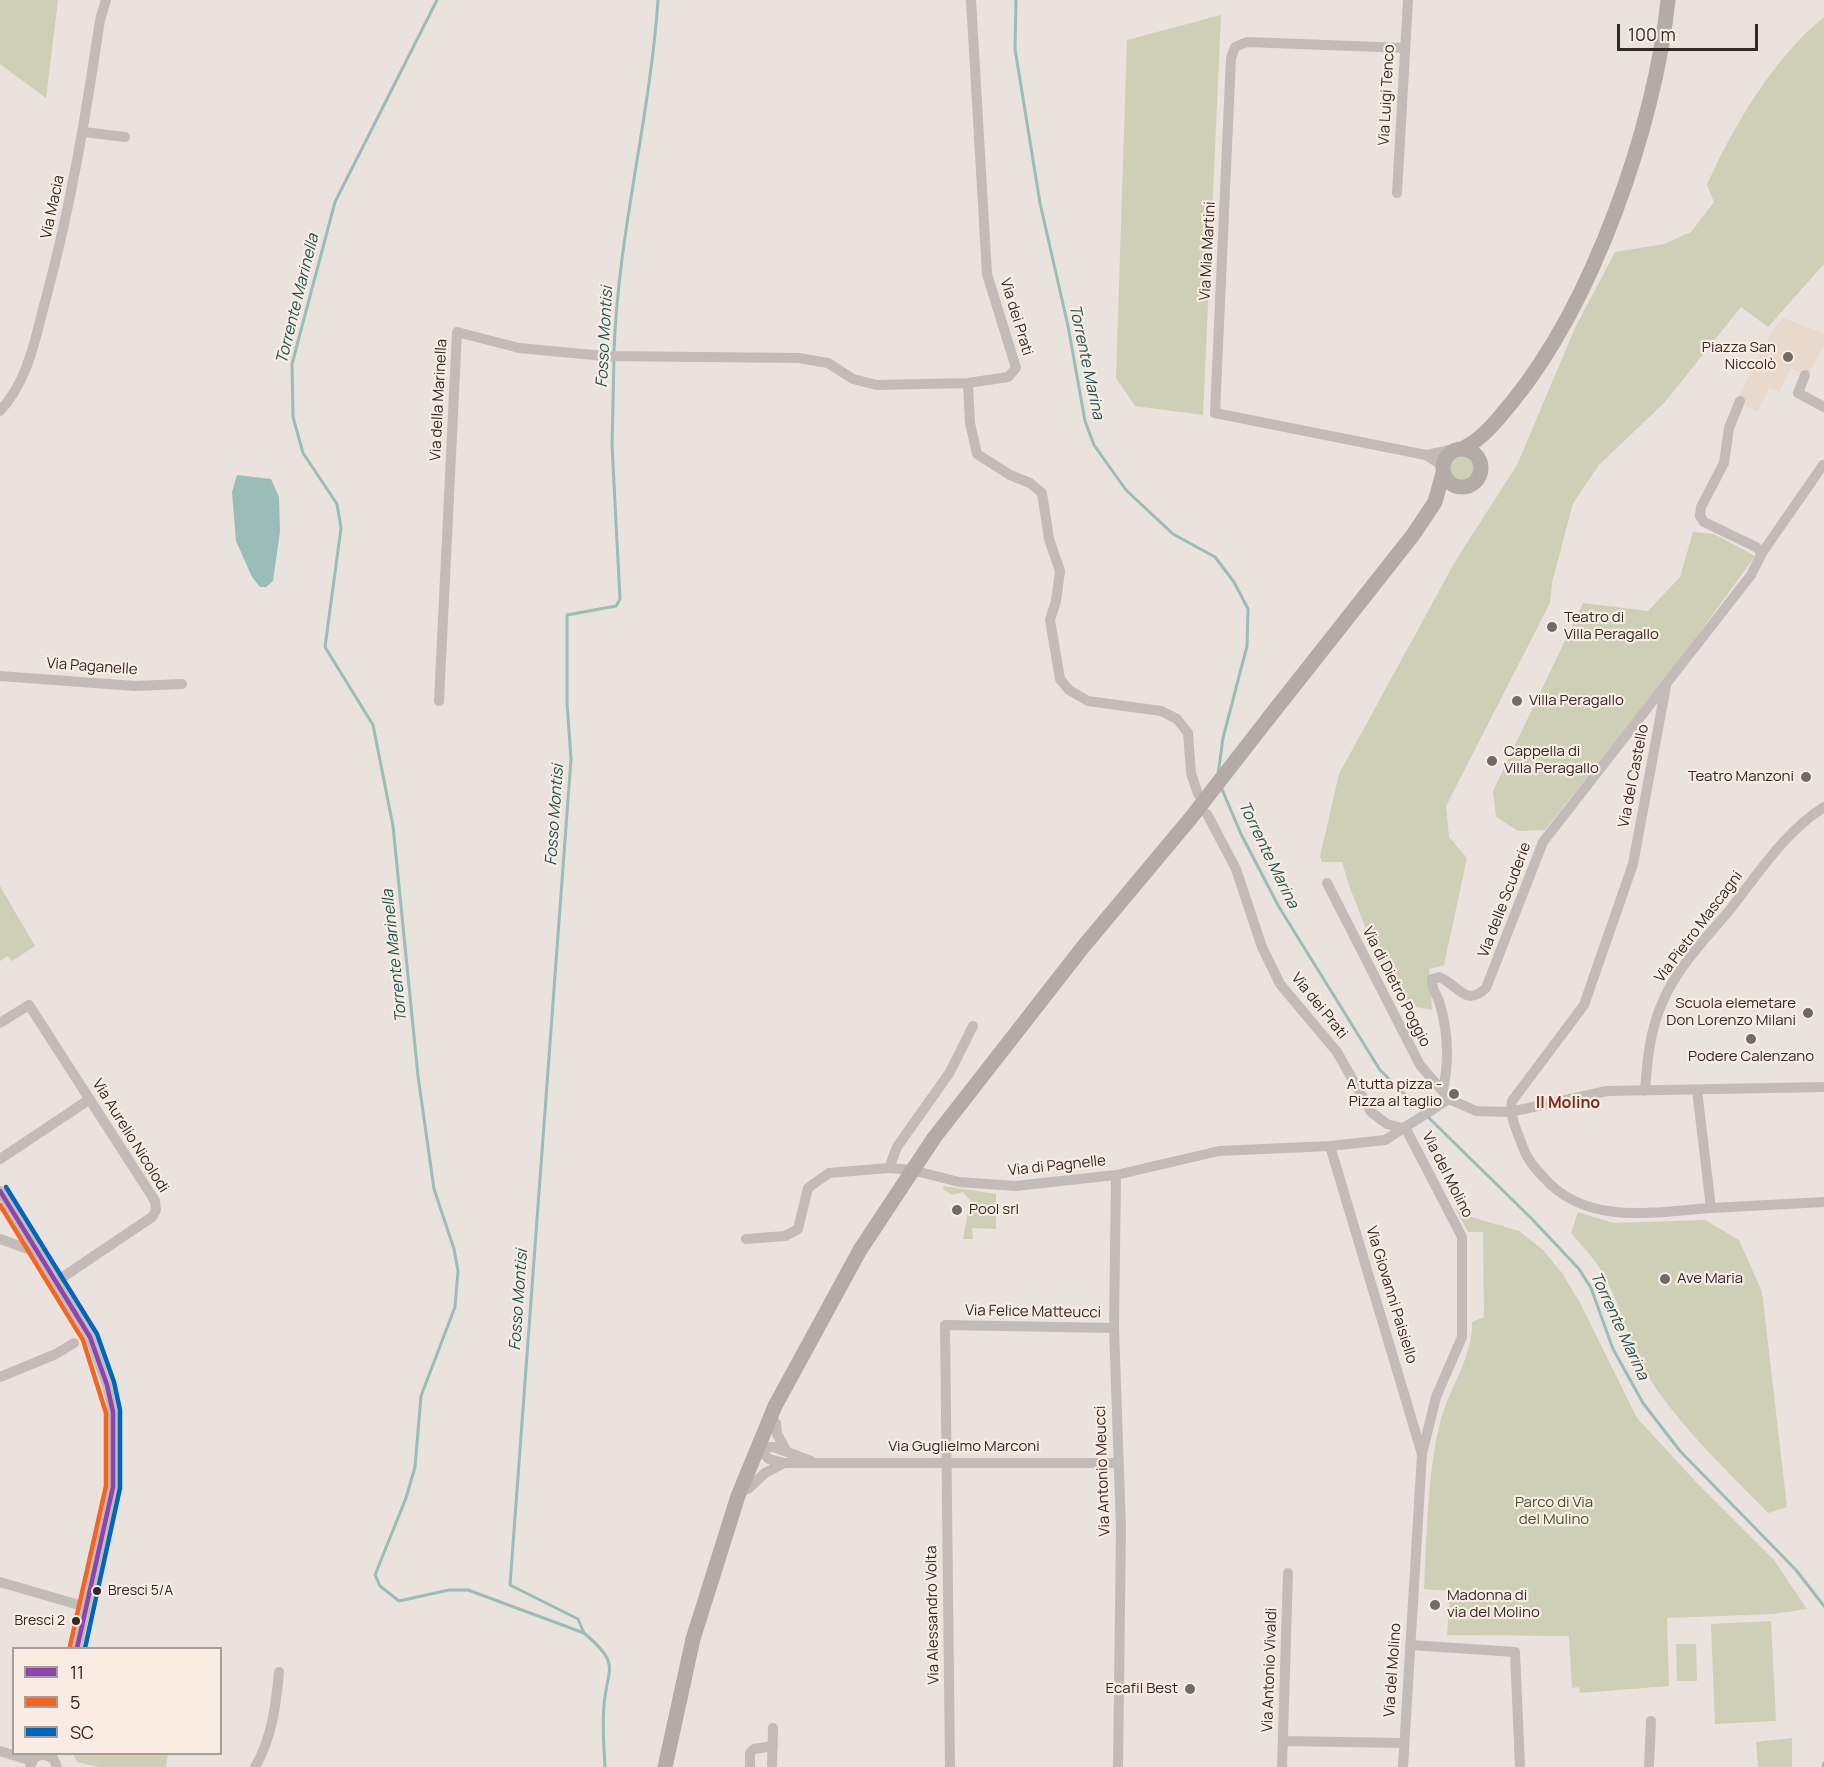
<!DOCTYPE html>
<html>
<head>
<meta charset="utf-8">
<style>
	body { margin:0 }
	#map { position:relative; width:1824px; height:1767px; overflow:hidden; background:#eae2dd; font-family:Manrope,sans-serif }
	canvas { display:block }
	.legend { position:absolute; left:12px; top:1647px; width:210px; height:108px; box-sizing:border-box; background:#f8ece3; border:2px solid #a99e97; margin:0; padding:8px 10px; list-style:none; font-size:18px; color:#332825 }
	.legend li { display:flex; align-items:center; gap:12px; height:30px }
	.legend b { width:30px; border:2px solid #a99e97 }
	.scale { position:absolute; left:1617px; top:24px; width:141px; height:27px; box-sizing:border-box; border:3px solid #332825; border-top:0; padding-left:8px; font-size:18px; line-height:21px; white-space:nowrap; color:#332825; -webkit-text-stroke:4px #f8ece3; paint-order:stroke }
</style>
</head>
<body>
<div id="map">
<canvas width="1824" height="1767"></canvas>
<ul class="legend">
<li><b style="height:8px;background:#8e44ad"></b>11</li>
<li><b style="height:8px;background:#f26522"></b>5</li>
<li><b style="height:8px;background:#0065bd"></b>SC</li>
</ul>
<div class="scale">100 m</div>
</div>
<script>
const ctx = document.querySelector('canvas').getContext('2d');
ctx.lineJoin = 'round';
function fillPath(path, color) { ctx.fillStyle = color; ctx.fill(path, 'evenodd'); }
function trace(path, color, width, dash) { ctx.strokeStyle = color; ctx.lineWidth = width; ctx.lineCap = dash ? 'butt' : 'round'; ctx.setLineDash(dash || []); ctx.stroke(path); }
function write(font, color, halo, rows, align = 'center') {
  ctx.font = font + ' Manrope,sans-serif'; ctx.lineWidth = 4.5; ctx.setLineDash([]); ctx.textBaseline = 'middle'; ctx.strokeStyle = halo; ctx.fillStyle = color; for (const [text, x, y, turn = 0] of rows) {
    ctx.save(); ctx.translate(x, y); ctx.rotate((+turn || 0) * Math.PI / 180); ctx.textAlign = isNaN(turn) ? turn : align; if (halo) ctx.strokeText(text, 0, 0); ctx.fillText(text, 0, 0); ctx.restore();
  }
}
fillPath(new Path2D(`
	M0 0H58L46 98 0 64Z
	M1221 15 1203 415 1135 406 1116 378 1127 40Z
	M1824 17V264L1768 327 1741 307 1665 402 1599 465 1573 503 1552 583 1550 603 1446 806 1449 837 1467 858 1444 965 1429 969 1432 1010 1411 1006 1378 959 1349 886 1342 862H1322L1320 856 1339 774 1456 560 1517 465 1575 328 1615 252 1664 244 1691 232 1714 202 1707 185C1732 128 1775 56 1824 17Z
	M1448 468a15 15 0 1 1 30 0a15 15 0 1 1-30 0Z
	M1693 532 1714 534 1755 556 1682 657 1545 830 1518 831 1496 817 1493 791 1583 603 1648 611 1680 577Z
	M0 886 35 946 12 961 8 956 0 961Z
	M944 1186 996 1194V1229L972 1228 973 1239H963L970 1200 963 1192 952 1195 943 1189Z
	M1455 1208 1468 1216 1519 1231 1543 1250 1562 1273 1579 1301 1637 1418 1696 1482 1774 1560 1807 1609 1773 1614 1667 1618 1669 1686 1580 1693 1579 1687 1572 1688 1569 1636 1447 1635 1450 1591 1424 1589C1427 1534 1427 1477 1440 1423 1448 1389 1473 1358 1472 1322L1484 1317 1483 1232H1468Z
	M1578 1212 1613 1223 1705 1220 1739 1240 1762 1292 1787 1507 1768 1513C1730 1474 1689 1435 1657 1390 1636 1359 1626 1323 1611 1289 1602 1267 1587 1251 1571 1233Z
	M1771 1621 1776 1721 1715 1724 1711 1624Z
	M1676 1644H1696L1697 1681H1677Z
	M1792 1738V1767H1758L1756 1742Z
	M73 1754H168L166 1767H99L77 1762Z`), '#cecfb7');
fillPath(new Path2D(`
	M1783 318 1824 334V346L1807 376 1791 368 1779 392 1769 388 1758 412 1737 400 1772 331Z`), '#e9d8cc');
fillPath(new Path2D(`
	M237 475 271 479 279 497 280 531 273 581 266 587H260L252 577 236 541 232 492Z`), '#9abdb8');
trace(new Path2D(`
	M437 0 335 202 292 364 293 417 303 453 337 504 341 528 325 647 373 725 393 826 418 1076 434 1189 454 1249 458 1271 455 1307 421 1396 415 1467 406 1498 375 1575 380 1586 399 1601 449 1590H468L584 1633C622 1665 607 1667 604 1706 602 1726 604 1747 605 1767
	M1016 0 1015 49 1040 203 1068 326 1085 421 1094 445 1126 490 1173 534 1215 557 1234 582 1248 609 1247 646 1223 738 1218 775
	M614 352C618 233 650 118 658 0
	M1221 787 1241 834 1279 907 1380 1070 1532 1219 1579 1269 1591 1288 1613 1349 1643 1403 1680 1451 1796 1570 1824 1606
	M584 1633 578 1619 510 1585 571 759 567 703V615L616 606 620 599 612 445 614 359
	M1823 1767 1824 1763`), '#9abdb8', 3);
trace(new Path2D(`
	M1405 48 1247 42 1235 47 1231 58 1215 413 1426 455 1443 466
	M84 132 125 137
	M1397 193 1408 0
	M1805 375 1798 393 1824 407
	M968 383 970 423 977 454 1010 475 1030 483 1042 493 1049 539 1060 571 1056 601 1050 620 1060 679 1069 690 1088 701 1161 711 1177 719 1188 733 1191 773 1198 794
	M1740 401 1729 428 1724 463 1701 507 1700 516 1704 522 1756 547 1762 553
	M0 411C29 379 35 339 46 298 71 206 86 114 100 20L106 0
	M1427 455 1455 449
	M0 676 135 686 182 684
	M1666 686 1633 864 1584 1005 1512 1101C1509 1117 1517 1130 1522 1145 1527 1160 1535 1168 1545 1179 1588 1226 1654 1212 1711 1208L1697 1090
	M439 701 457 332 519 348 604 356 799 358 828 363 853 379 877 385 968 383 1008 377 1016 368 987 274 971 0
	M1207 814 1236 869 1262 947 1280 984 1337 1052 1371 1112 1387 1124 1406 1129
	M1327 883 1420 1065 1445 1094
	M0 1023 29 1005 155 1201 156 1210 152 1217 57 1281
	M1443 1090C1449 1062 1448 1030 1439 1001 1436 993 1431 989 1432 979L1439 977C1458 984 1465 1008 1486 988L1543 842 1751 575 1762 553 1823 465
	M1645 1091C1647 1061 1650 1029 1663 1001 1677 968 1705 939 1728 912 1757 876 1784 832 1824 807
	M1449 1099 1476 1111 1510 1112 1607 1091 1824 1087
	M1330 1146 1422 1454
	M0 1159 90 1099
	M889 1168 897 1147 950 1072 973 1026
	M1116 1175 1114 1328 1121 1528 1118 1767
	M0 1191 90 1337 107 1385 113 1412V1487L77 1648
	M1711 1208 1824 1202
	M0 1239 39 1253
	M746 1239 785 1236 798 1229 808 1188 829 1173 889 1168 912 1170 959 1182 1015 1186 1116 1175 1219 1151 1330 1146 1385 1140 1449 1099
	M0 1377 56 1354 74 1343
	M776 1423 777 1434 787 1452
	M811 1461 774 1447 758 1448 769 1459 784 1463H1117
	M748 1489 765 1473 784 1463
	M0 1582 86 1607
	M1410 1645 1515 1652 1520 1767
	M1283 1741 1403 1743
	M0 1751 32 1761
	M30 1767 34 1758 42 1754 53 1758 57 1767
	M255 1767C272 1738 276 1705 279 1672
	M750 1767V1753L754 1749 773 1746
	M772 1767 773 1728
	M950 1767 945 1325 1114 1328
	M1282 1767 1288 1573
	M1403 1767 1422 1454 1436 1397 1462 1337V1237L1406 1129
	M1649 1767 1651 1721`), '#c3bbb7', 10);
trace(new Path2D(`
	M1464 448C1485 437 1498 419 1513 401 1593 302 1655 127 1668 0
	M1443 468a19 19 0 1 1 38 0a19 19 0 1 1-38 0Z
	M1267 720 1413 535 1435 502 1443 473
	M665 1767 693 1639 738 1496 775 1406 860 1250 934 1138 1083 947 1190 819`), '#b4aba7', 15);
trace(new Path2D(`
	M1190 819 1267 720`), '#b4aba7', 15);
trace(new Path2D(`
	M0 1191 90 1337 107 1385 113 1412V1487L77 1648`), '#8e44ad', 4.5);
trace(new Path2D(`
	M0 1205 83 1340 106 1413V1486L70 1646`), '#f26522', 4.5);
trace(new Path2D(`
	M6 1187 97 1334 114 1382 120 1410V1488L85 1648`), '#0065bd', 4.5);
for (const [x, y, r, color] of [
	[1788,357,6,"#736965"],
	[1552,627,6,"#736965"],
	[1517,701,6,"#736965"],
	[1492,761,6,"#736965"],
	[1806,777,6,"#736965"],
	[1808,1013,6,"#736965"],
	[1751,1039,6,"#736965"],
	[1454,1094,6,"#736965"],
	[957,1210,6,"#736965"],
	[1665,1279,6,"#736965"],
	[97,1591,5,"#332825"],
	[1435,1605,6,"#736965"],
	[76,1621,5,"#332825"],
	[1190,1689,6,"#736965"]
]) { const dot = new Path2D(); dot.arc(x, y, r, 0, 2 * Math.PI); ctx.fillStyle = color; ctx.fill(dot); trace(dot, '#f8ece3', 2); }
write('14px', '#332825', '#f8ece3', [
	["Bresci 5/A",108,1591],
	["Bresci 2",65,1621,"right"]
], 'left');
write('15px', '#332825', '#f8ece3', [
	["Via Luigi Tenco",1387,95,-87],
	["Via Macia",53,207,-78],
	["Via Mia Martini",1208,251,-87],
	["Via dei Prati",1016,317,73],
	["Via della Marinella",439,400,-87],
	["Via Paganelle",92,667,4],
	["Via del Castello",1634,776,-79],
	["Via delle Scuderie",1505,900,-69],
	["Via Pietro Mascagni",1699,927,-53],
	["Via di Dietro Poggio",1396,987,63],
	["Via dei Prati",1319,1006,51],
	["Via Aurelio Nicolodi",130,1136,58],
	["Via di Pagnelle",1057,1166,-6],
	["Via del Molino",1447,1175,63],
	["Via Giovanni Paisiello",1391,1295,73],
	["Via Felice Matteucci",1033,1312,1],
	["Via Guglielmo Marconi",964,1447],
	["Via Antonio Meucci",1103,1471,-92],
	["Via Alessandro Volta",933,1615,-91],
	["Via Antonio Vivaldi",1270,1670,-88],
	["Via del Molino",1393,1670,-86]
]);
write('15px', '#332825', '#f8ece3', [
	["Piazza San",1776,348,"right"],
	["Niccolò",1776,365,"right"],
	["Teatro di",1564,618],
	["Villa Peragallo",1564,635],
	["Villa Peragallo",1529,701],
	["Cappella di",1504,752],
	["Villa Peragallo",1504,769],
	["Teatro Manzoni",1794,777,"right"],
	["Scuola elemetare",1796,1004,"right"],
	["Don Lorenzo Milani",1796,1021,"right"],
	["Podere Calenzano",1751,1057,"center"],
	["A tutta pizza -",1442,1085,"right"],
	["Pizza al taglio",1442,1102,"right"],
	["Pool srl",969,1210],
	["Ave Maria",1677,1279],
	["Madonna di",1447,1596],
	["via del Molino",1447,1613],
	["Ecafil Best",1178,1689,"right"]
], 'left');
write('15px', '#48512a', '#f8ece3', [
	["Parco di Via",1554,1503],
	["del Mulino",1554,1520]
]);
write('italic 16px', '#1c5450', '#f8ece3', [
	["Torrente Marinella",298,299,-76],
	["Fosso Montisi",605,337,-87],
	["Torrente Marina",1086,362,78],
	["Fosso Montisi",555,815,-86],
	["Torrente Marina",1268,855,64],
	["Torrente Marinella",395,956,-96],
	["Fosso Montisi",519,1300,-86],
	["Torrente Marina",1619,1326,65]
]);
write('bold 16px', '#812a20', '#f8ece3', [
	["Il Molino",1568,1104]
]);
</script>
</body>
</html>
